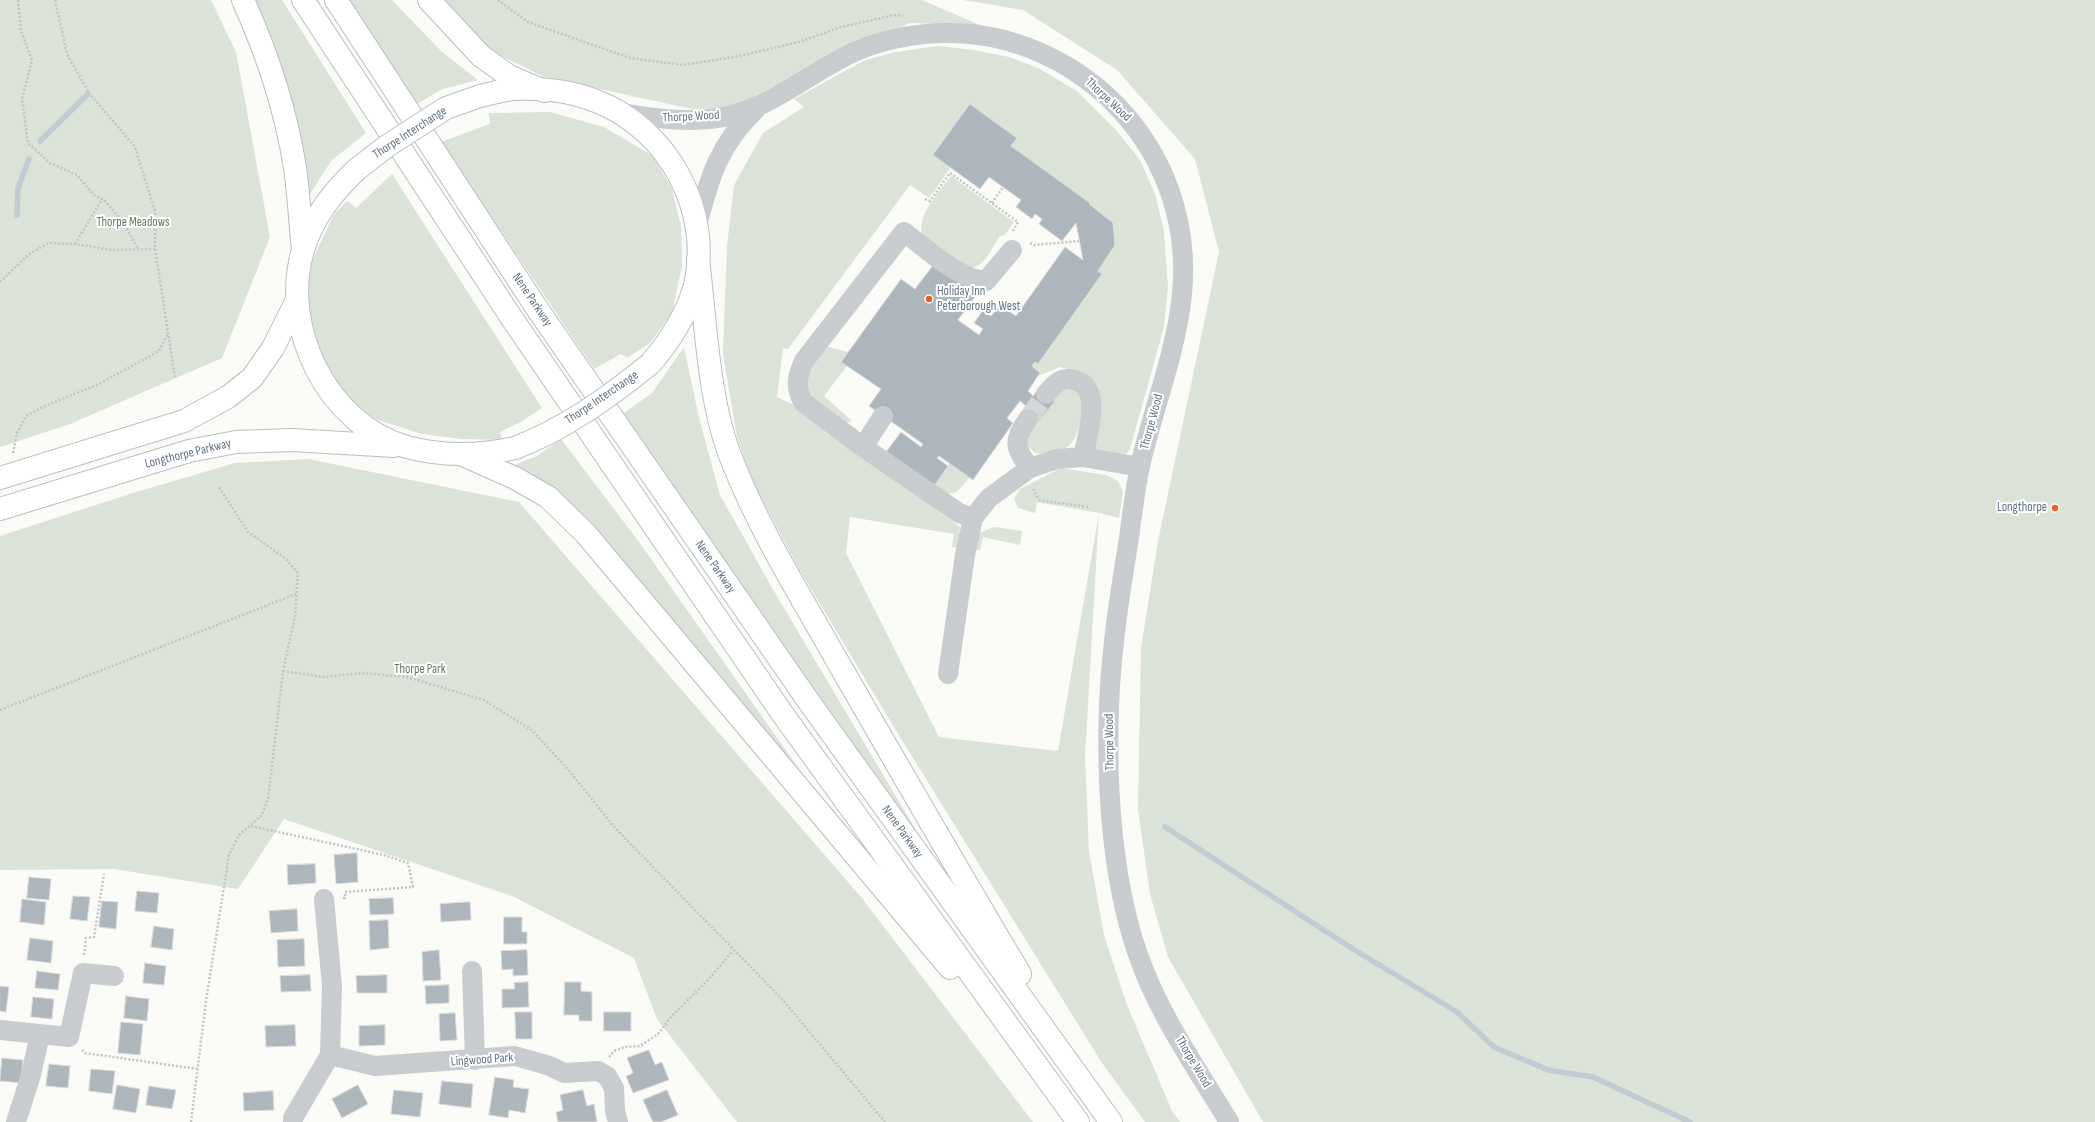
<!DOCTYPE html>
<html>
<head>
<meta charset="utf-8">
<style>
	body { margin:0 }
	canvas { display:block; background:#fafaf7 }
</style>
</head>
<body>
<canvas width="2095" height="1122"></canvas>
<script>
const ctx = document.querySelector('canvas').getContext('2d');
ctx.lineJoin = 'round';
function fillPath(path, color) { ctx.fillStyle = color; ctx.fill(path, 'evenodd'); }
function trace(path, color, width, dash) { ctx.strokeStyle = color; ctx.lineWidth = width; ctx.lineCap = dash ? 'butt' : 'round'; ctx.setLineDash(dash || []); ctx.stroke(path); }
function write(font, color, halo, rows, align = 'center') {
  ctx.font = font + ' "Sofia Sans Condensed",sans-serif'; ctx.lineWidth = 4; ctx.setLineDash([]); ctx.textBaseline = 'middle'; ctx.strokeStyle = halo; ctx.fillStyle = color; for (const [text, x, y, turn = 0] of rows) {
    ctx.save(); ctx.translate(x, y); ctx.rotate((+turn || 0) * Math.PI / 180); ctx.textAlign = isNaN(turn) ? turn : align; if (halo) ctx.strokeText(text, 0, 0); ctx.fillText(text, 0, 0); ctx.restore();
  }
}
fillPath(new Path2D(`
	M0 0H211L236 52 270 237 222 358 70 424 0 447Z
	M248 0H282L366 133 331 161 307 199Z
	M349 0H392L441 51 478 80 442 89 417 104Z
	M444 0H922L982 26 910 23 838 54 732 108 692 109 544 77 486 48Z
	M963 0H2095V1122H1263L1168 957 1150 894 1138 809 1141 648 1158 541 1219 252 1195 159 1117 70 1023 10Z
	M938 46 974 50 1009 57 1038 68 1077 91 1116 130 1140 160 1155 194 1164 231 1168 287 1164 327 1130 449 1125 455 1091 450 1078 372 1060 367 1038 376 1040 372 1032 366 1035 362 1038 364 1102 274 1098 271 1115 245 1011 146 1017 138 970 104 933 154 951 167 929 198 910 185 788 349 783 348 777 397 798 407 960 527 958 548 952 547 954 534 850 517 846 553 939 737 1058 751 1099 513 1037 502 1035 513 1018 508 1014 499 1020 489 1061 468 1106 475 1118 481 1123 492 1119 518 1099 513 1085 757 1089 852 1104 935 1127 1005 1172 1111 1180 1122H1145L1102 1063 892 724 798 567 751 479 737 437 723 354 727 246 734 185 763 133 804 107 794 99 865 60 896 52Z
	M550 112 604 127 653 156 672 189 681 227 682 266 672 313 650 343 627 358 621 354 594 369 441 142 490 124 489 113Z
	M392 174 542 408 519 423 500 432 502 440 461 439 422 434 375 419 344 395 315 355 305 304 312 261 334 214 347 201 356 208Z
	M951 176 1014 222 1005 235 1000 236C990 250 985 269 966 268L923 235C915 216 940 191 951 176Z
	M684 347 699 418 720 495 775 593 929 852 651 461 624 413 652 393Z
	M829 347 848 352 842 362 847 366 824 396 852 421 846 423 809 398 805 374 822 350Z
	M1073 386 1084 403C1078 437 1075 456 1035 453L1027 445 1029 422 1050 394Z
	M561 439 639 542 816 793 659 613 504 469 537 456Z
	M308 459 519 502 861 897 1033 1122H737L657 1019 634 958 512 896 284 819 238 889 114 869 0 870V536L133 493 235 463Z
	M950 463 970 477C956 495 952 498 933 487Z
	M994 527 1022 531 1020 545 983 537 980 550H974L979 533Z`), '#dbe2d8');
trace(new Path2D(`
	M40 141 88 94
	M17 215 18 188 29 159
	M1165 827 1353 949 1457 1012 1494 1047 1548 1070 1593 1077 1690 1122`), '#c2cbd1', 5.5);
const building = new Path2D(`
	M970 104 1017 138 1011 146 1090 203 1089 204 1113 223 1115 245 1098 271 1102 274 1038 364 1035 362 1032 366 1040 373 1028 391 1033 396 1039 388 1055 401 1036 425 1021 414 1026 406 1020 401 1007 418 1013 423 973 480 939 456 937 458 948 466 934 486 886 452 901 432 921 447 923 444 869 406 881 389 841 362 901 279 915 289 934 264 977 294 958 320 979 335 983 329 974 323 983 310 991 316 1000 305 1016 316 1065 247 1083 260 1076 223 1062 241 1039 224 1042 219 1035 214 1032 219 1016 207 1021 200 989 177 980 189 933 155Z
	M357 853 358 882 336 884 334 855Z
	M315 864 316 883 288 885 287 865Z
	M29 877 51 879 49 900 27 898Z
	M137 891 159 893 157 913 135 911Z
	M73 896 90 897 87 921 70 919Z
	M393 898 394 914 370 915 369 899Z
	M22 899 46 902 44 925 20 922Z
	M102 901 118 902 116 929 99 927Z
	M470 902 471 920 441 922 440 904Z
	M297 909 298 931 271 933 269 911Z
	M504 917H522V932H527V944H504Z
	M388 920 389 948 370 950 369 921Z
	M154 926 174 929 172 950 151 947Z
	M30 938 53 941 51 963 27 960Z
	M304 939 305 966 278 967 277 940Z
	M439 950 441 980 423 981 422 952Z
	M527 950 528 975 513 976V969L502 970 501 951Z
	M145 963 166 966 164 985 143 983Z
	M37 971 60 974 58 990 35 988Z
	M310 975 311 991 281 992 280 976Z
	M387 975V993H357L356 976Z
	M528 982 529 1007 502 1008V989H515L514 983Z
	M565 982H581V991L592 992V1021H579V1015H564Z
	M449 985V1003L426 1004 425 986Z
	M0 986 9 987 6 1012 0 1011Z
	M126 996 149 999 147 1021 124 1018Z
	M33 997 54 999 52 1019 31 1017Z
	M515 1012H532V1039H516Z
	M604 1012H631V1031H604Z
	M455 1013 457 1040 440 1041 439 1014Z
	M121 1022 143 1024 140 1055 118 1053Z
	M295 1025 296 1046 266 1047 265 1026Z
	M385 1025V1045L359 1046V1026Z
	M649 1050 655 1065 662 1062 669 1080 633 1093 626 1076 633 1073 627 1058Z
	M2 1058 23 1060 21 1083 0 1081Z
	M49 1064 70 1066 68 1088 46 1086Z
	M91 1069 115 1071 112 1094 89 1091Z
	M495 1077 514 1080 513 1087 529 1089 525 1113 509 1110 508 1118 489 1115Z
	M442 1081 473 1084 471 1108 439 1104Z
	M117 1085 140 1089 136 1113 113 1109Z
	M358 1085 368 1104 342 1118 332 1099Z
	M149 1086 176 1090 172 1109 146 1105Z
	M394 1090 423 1093 420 1117 391 1114Z
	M583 1090 587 1106 594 1104 597 1122H558L556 1112 563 1110 560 1095Z
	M667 1090 678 1115 661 1122H653L643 1100Z
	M273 1091 274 1110 244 1111 243 1093Z`);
fillPath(building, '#aeb6bd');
trace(building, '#dcdcda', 1);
trace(new Path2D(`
	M1028 419 1046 394`), '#d4d8da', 20, [20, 10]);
const major = new Path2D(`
	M480 96C491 94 502 90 513 89 540 88 571 91 596 101 669 129 714 213 694 289 685 318 670 341 650 364
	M356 170C332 193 313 217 303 250 280 327 327 425 407 447 444 457 478 456 515 448
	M0 478 184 421 228 397 252 378 273 348 297 300
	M0 509 189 451 236 442 292 440 394 446`);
const highway = new Path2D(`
	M243 0C267 53 286 110 295 168 299 195 300 223 303 250
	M303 0 513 320 784 716 1078 1122
	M336 0 536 307 809 702 1111 1122
	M429 0 481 56 509 76 544 91
	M698 259C706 323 708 403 733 463 760 531 799 593 835 657 896 763 957 869 1020 974
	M463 455 515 478 548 497 586 534 950 968`);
trace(major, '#bbbfc3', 24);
trace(highway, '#babec1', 24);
trace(new Path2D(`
	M18 0 21 31 32 60 22 99 28 143 50 163 77 175 94 195 104 200 124 223 138 249
	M55 0 67 54 89 93 135 147 155 211V249L175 377
	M498 0 528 22 630 58 683 65 740 56 799 42 841 27 895 15 903 16
	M925 199 930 201 950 173 1018 222 1013 231
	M992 203 1003 187
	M1030 243 1034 245 1079 241
	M75 244 102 199
	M0 282 28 255 48 243 75 244 113 250 155 249
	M13 453 17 433 26 416 45 406 99 384 159 351 168 333
	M1033 489 1039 500 1088 507
	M283 671 324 677 362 673 407 677 484 700 533 731 570 772 615 828 781 998 885 1122
	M0 710 296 594
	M251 826 384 855 408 863 413 887 345 892V898H342
	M84 955 86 938 94 937 104 874
	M82 1050 85 1053 198 1069
	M609 1057 614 1051 625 1047 640 1046 658 1034 672 1016 707 981 733 951
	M191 1122 206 1001 229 855 239 835 262 815 268 799 283 671 295 616 298 573 286 559 248 532 219 487`), '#c1c4c6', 2.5, [2, 2]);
trace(new Path2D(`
	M621 113C658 119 696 124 733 115 777 103 813 71 854 52 897 33 950 28 996 38 1114 65 1194 173 1182 294 1176 353 1153 409 1140 466 1135 490 1132 514 1129 538 1120 593 1111 650 1109 706 1106 788 1112 890 1143 968 1164 1022 1199 1072 1229 1122
	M697 226C709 178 719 144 756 109
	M1046 394C1054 385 1061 376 1074 380 1104 387 1087 436 1083 457
	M1028 419C1013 440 1014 448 1030 468
	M863 447 883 416
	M973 518 959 513 863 447 803 402C795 387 797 376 804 361L904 232C926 248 959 280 986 281L1012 250
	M948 674 965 555 973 518 989 498 1030 468 1057 459 1083 457 1140 467
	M324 899 332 986 330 1055
	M472 971 475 1060
	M0 1030 69 1037 83 973 114 976
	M16 1122 31 1075 40 1034
	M293 1122V1118L330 1055 375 1066 515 1056 550 1066 564 1073 598 1071 607 1076 614 1088 615 1111 618 1122`), '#c8cccf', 20);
trace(major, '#fff', 22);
trace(highway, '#fff', 22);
const majorBridge = new Path2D(`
	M356 170 387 146 446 108 480 96
	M515 448C565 429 609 397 650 364`);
trace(majorBridge, '#bbbfc3', 24, []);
trace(majorBridge, '#fff', 22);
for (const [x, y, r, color] of [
	[929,299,4,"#ea5e27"],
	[2055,508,4,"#ea5e27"]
]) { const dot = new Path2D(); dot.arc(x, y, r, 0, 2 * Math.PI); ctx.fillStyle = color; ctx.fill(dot); trace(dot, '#fff', 1.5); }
write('13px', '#647484', '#fff', [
	["Thorpe Wood",1108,100,43],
	["Thorpe Wood",691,117,-3],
	["Thorpe Interchange",410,133,-33],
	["Nene Parkway",532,300,56],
	["Thorpe Interchange",602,398,-34],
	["Thorpe Wood",1152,422,-75],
	["Longthorpe Parkway",188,454,-14],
	["Nene Parkway",715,567,55],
	["Thorpe Wood",1110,742,-91],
	["Nene Parkway",902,832,54],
	["Lingwood Park",482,1060,-4],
	["Thorpe Wood",1193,1062,59]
]);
write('13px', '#667a63', '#fff', [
	["Thorpe Meadows",133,223],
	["Thorpe Park",420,670]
]);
write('13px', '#647484', '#fff', [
	["Holiday Inn",937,292],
	["Peterborough West",937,307],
	["Longthorpe",2047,508,"right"]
], 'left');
</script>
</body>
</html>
